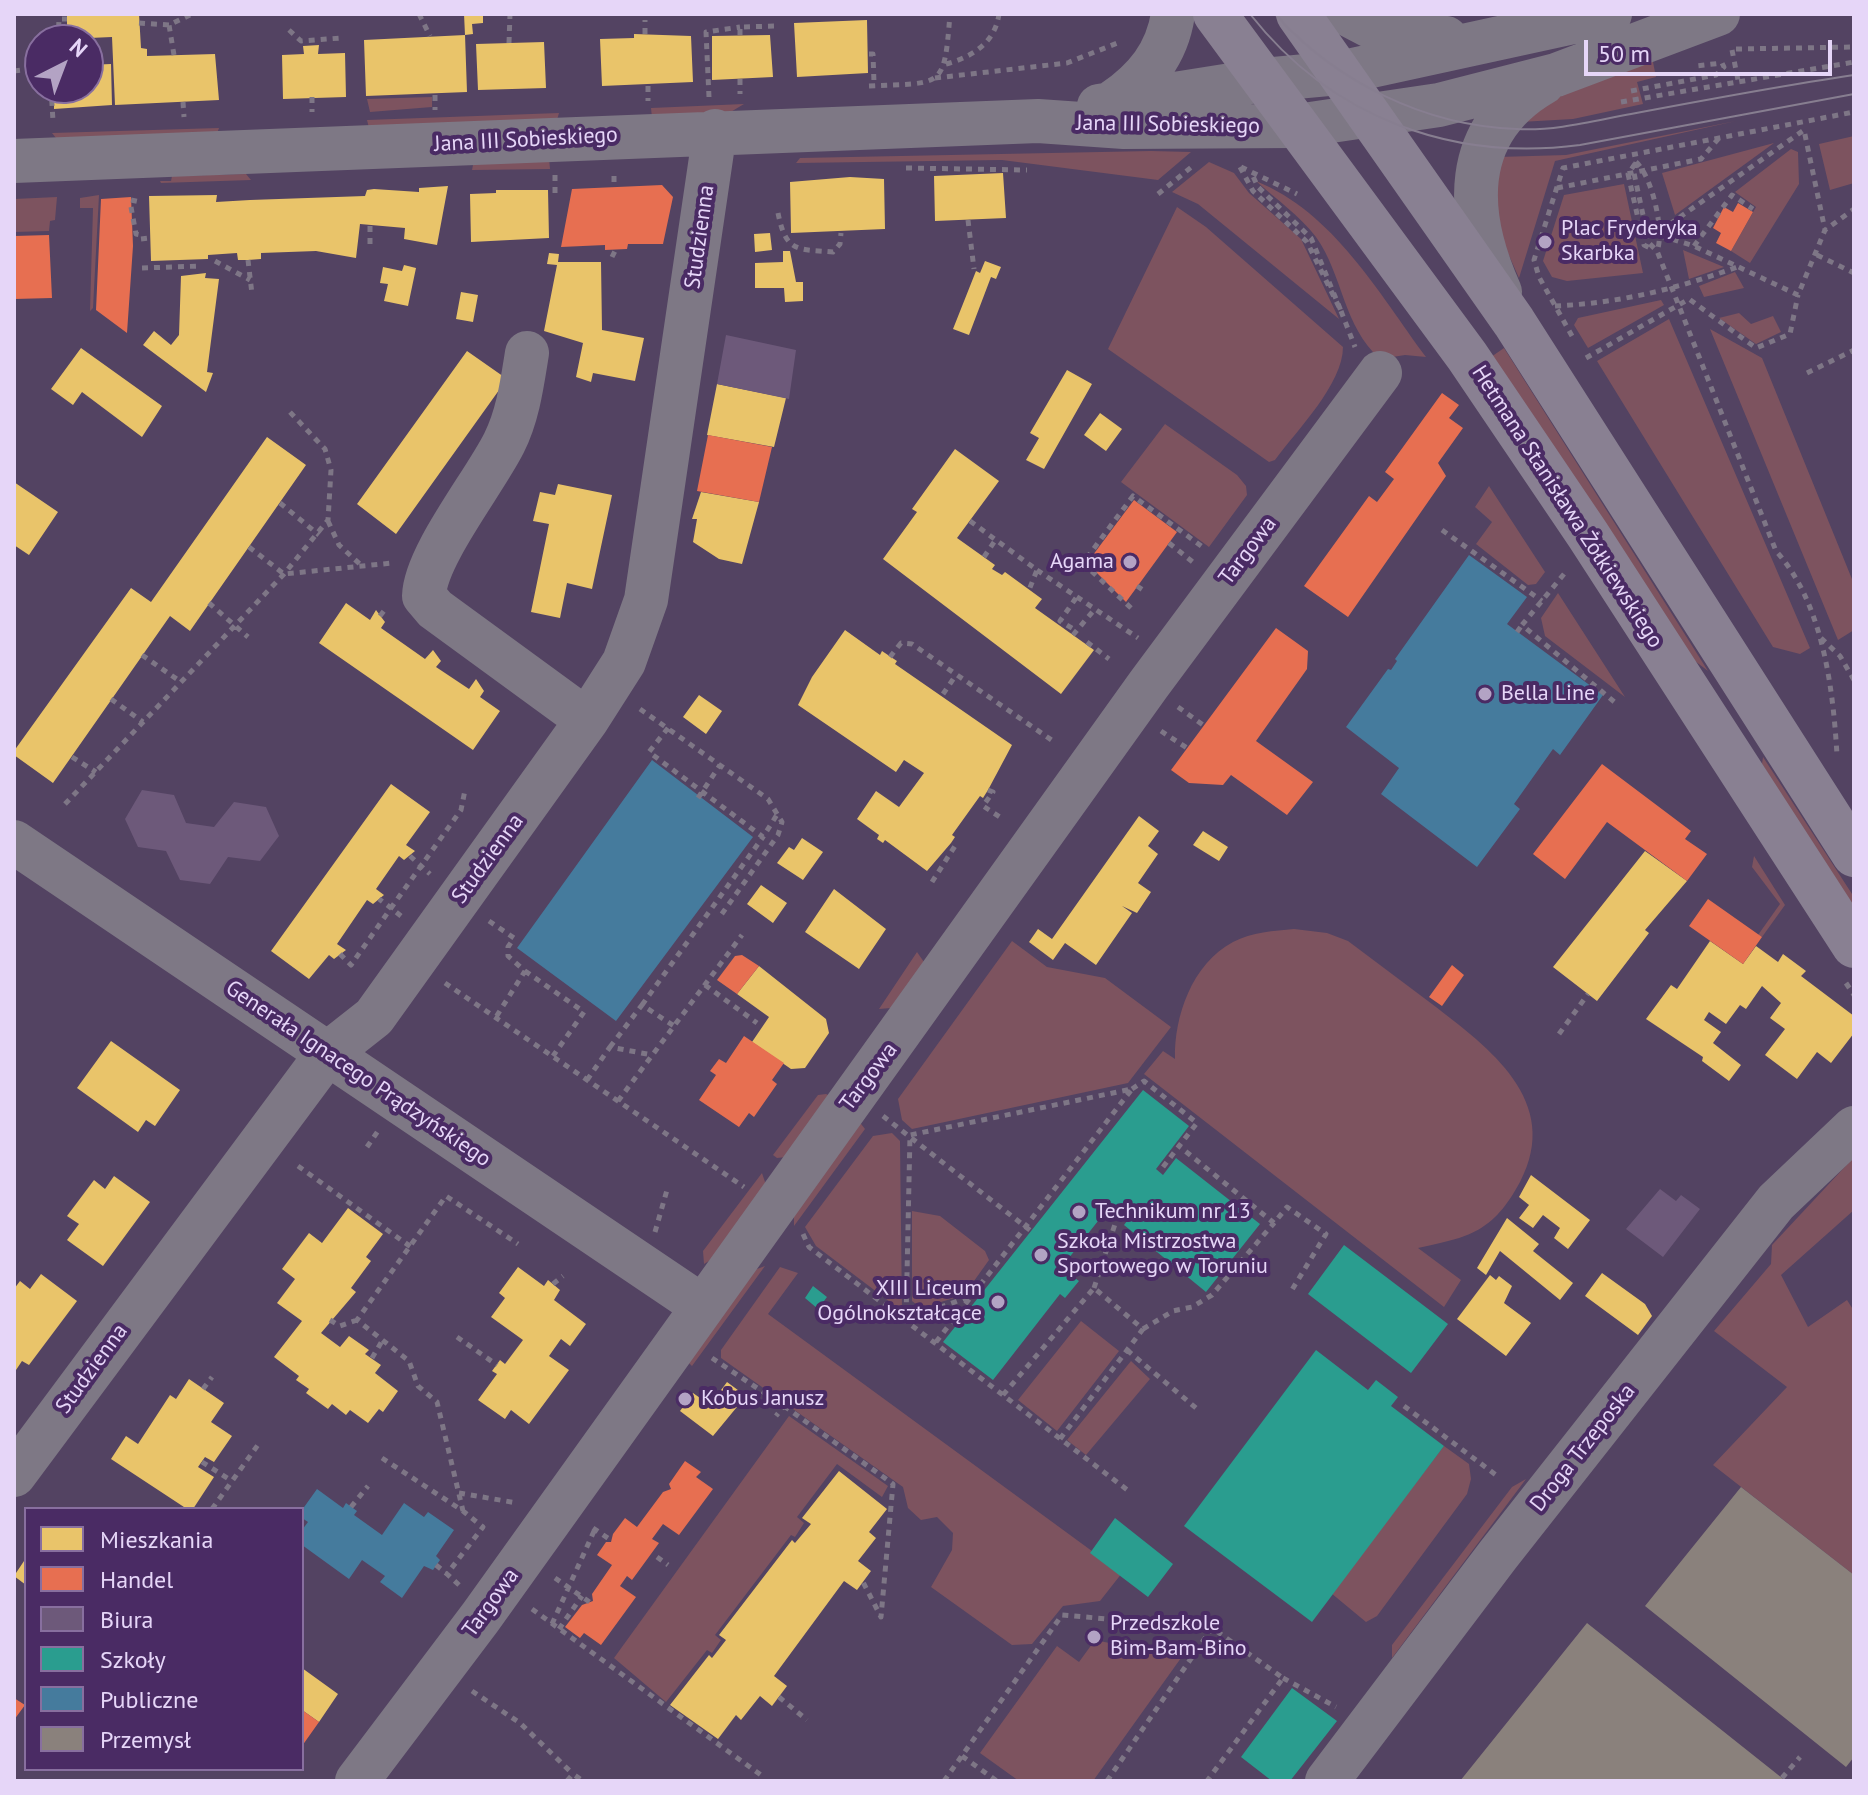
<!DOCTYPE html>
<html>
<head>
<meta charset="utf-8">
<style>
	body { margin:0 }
	#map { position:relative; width:1868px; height:1795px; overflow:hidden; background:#534362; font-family:"PT Sans",sans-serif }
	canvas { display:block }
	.frame { position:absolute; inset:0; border:16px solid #e6d6f8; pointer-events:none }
	.legend { position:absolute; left:24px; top:1507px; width:280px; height:264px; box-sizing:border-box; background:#4a2b64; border:2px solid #886f9f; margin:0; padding:10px 14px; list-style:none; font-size:24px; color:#e6d6f8 }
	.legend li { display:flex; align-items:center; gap:16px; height:40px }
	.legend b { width:40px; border:2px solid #886f9f }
	.north { position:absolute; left:24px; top:24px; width:80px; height:80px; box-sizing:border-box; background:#4a2b64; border:2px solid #886f9f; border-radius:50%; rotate:42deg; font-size:22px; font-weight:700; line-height:32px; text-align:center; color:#e6d6f8 }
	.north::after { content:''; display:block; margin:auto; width:28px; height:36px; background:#b3a3c4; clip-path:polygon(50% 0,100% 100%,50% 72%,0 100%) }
	.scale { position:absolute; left:1584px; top:40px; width:248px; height:36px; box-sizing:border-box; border:4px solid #e6d6f8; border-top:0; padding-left:10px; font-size:24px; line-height:28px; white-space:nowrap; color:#e6d6f8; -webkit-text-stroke:6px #4a2b64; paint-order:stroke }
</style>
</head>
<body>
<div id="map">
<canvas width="1868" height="1795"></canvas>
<div class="frame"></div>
<ul class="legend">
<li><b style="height:22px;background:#e9c46a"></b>Mieszkania</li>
<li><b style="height:22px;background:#e76f51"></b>Handel</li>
<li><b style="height:22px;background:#6d597a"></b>Biura</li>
<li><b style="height:22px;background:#2a9d8f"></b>Szkoły</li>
<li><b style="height:22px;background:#457b9d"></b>Publiczne</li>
<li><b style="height:22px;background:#8a817c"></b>Przemysł</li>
</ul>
<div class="north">N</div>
<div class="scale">50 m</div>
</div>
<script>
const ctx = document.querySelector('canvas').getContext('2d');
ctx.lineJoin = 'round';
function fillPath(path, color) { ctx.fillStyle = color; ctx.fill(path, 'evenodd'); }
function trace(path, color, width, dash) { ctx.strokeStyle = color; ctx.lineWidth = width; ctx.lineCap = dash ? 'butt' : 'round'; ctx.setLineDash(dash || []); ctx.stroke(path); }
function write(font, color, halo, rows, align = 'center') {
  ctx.font = font + ' "PT Sans",sans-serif'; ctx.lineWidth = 8; ctx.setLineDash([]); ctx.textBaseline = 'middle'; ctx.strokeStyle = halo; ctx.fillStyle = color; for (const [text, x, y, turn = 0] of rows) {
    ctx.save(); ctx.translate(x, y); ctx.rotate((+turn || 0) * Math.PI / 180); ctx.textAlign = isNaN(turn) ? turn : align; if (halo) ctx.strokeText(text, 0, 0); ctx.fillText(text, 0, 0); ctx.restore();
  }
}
fillPath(new Path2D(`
	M1652 57 1656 77 1637 82 1643 104 1573 119 1520 122 1536 103Z
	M432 97V107L370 112 367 99Z
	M744 104 729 113 652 118 651 108Z
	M559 113 557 120 369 128 367 120Z
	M1736 121 1555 161 1519 278 1495 224 1498 157 1566 155Z
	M219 128 216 137 60 143 52 133Z
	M1854 136V183L1830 190 1819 144Z
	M1774 143 1675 215 1662 173Z
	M1791 149 1798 152 1799 184 1750 263 1731 251 1756 207 1735 192Z
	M1151 151 1191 152 1158 180 1002 160 796 163 800 158Z
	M549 158 550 169 472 170 474 160Z
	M1209 162 1234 173 1249 193 1301 239 1339 319 1198 204 1172 192Z
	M246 174 251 180 161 183 160 181H171L172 176Z
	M1256 181C1334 213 1378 292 1426 357L1405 355 1380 359C1343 326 1343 275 1316 237 1300 216 1276 199 1256 181Z
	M1624 184 1643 273 1567 281 1552 277 1543 261 1564 195Z
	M99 195 93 308 90 311 93 208H80V198Z
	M57 197 55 220 50 221 49 231 14 232V199Z
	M1177 207 1206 227 1343 347C1343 384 1297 430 1275 460L1269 462 1108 349Z
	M1683 250 1724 267 1689 279Z
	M1735 272 1744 288 1704 297 1699 286Z
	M1661 300 1664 305 1588 348 1574 325 1578 318Z
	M1739 313 1751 324 1773 316 1781 332 1756 344 1719 318Z
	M1669 319 1810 648 1800 654 1773 647 1597 361Z
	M1710 329 1762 358 1854 584V630L1838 640Z
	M1504 348 1708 671 1691 658 1491 357Z
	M1165 424 1237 475 1246 486 1247 495 1209 547 1121 482Z
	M1489 486 1545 572 1536 584 1528 585 1476 544 1492 522 1475 507Z
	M1558 593 1625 697 1545 636 1541 618Z
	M1763 757 1854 897V913L1762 764Z
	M1754 856 1785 905 1762 937 1758 935 1780 904 1752 867Z
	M1294 929 1327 933 1348 941C1376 962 1404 983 1432 1004 1488 1047 1563 1101 1520 1182 1493 1232 1470 1237 1418 1248L1461 1280 1444 1307 1144 1074 1163 1051 1175 1059C1174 1016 1192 964 1233 942 1252 932 1274 931 1294 929Z
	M1012 941 1047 967 1105 978 1171 1027 1128 1083 912 1129 902 1120 898 1099Z
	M917 952 924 962 891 1008 879 1009Z
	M826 1094 830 1096 786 1157 777 1158 773 1155 818 1095Z
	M858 1120 865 1129 794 1226V1213Z
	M892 1133 900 1141 902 1311 816 1246 805 1227 873 1136Z
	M1854 1157V1210L1781 1275 1808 1327 1847 1300 1854 1311V1575L1713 1465 1787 1387 1714 1331 1771 1264 1772 1245Z
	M762 1173 766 1185 712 1259 704 1264 703 1251Z
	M912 1211 940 1216 985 1251 989 1260 964 1295 921 1308 912 1301Z
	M765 1266 692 1366 687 1361 749 1272Z
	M780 1267 798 1273 768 1314 1122 1573 1100 1601 1063 1606 1032 1644 1012 1645 931 1587 952 1550 953 1533 937 1517 921 1520 908 1508 903 1487 721 1358V1350Z
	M1081 1321 1119 1351 1057 1431 1018 1400Z
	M1131 1361 1150 1379 1086 1455 1067 1440Z
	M789 1416 888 1486 882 1497 837 1464 797 1517 804 1523 795 1537 791 1535 715 1635 721 1640 712 1653 707 1650 666 1702 614 1658Z
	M1444 1446 1469 1464 1471 1479 1467 1494 1377 1616 1366 1622 1331 1593Z
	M1526 1479 1392 1658V1645L1512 1487Z
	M1095 1640 1181 1658 1093 1781H1019L980 1753 1057 1646 1079 1662Z`), '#7d535f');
fillPath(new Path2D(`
	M67 14H139L141 48 147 49V56L215 54 219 100 115 105 112 37 67 39Z
	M464 14H483V23L472 24 473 34 465 35Z
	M867 20 868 73 797 77 794 23Z
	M634 34 691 36 693 82 602 86 600 39 634 38Z
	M465 35 467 92 366 96 364 40Z
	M770 35 773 77 712 80V36Z
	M544 42 546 88 478 90 476 44Z
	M319 45 318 54 345 53 346 97 283 99 282 55 304 54 303 46Z
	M111 64 112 105 54 109V88H88V65Z
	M1003 173 1006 218 935 221 934 176Z
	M850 177 884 179 885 229 791 233 790 182Z
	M448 186 437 245 404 239 405 228 360 224 356 258 316 251 261 253V259L248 260H238L237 253 208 255V259L151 261 149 196 217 195 216 202 250 200 365 196 367 190 374 189 419 192V188Z
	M496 190H548L549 238 471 242 470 194 496 193Z
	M770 233 772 250 755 252 754 234Z
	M783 251H790L796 282H803V301L785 302 784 288H755V263L783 262Z
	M549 253 559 254 558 262H601L602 330 644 338 635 381 593 373 591 382 576 377 583 343 544 331 557 265 547 264Z
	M985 261 1001 267 996 279 991 277 969 335 953 329 976 271 980 273Z
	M404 265 416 268 408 306 384 301 388 284 380 283 383 267 402 271Z
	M206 273 205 278 219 279 207 372 213 373 206 392 143 345 154 331 171 345 179 335 181 276Z
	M461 292 478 295 473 322 456 319Z
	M81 348 162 406 142 437 82 392 73 405 51 389Z
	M467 351 507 379 396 534 357 504Z
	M1067 370 1092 384 1044 469 1026 460 1039 438 1030 433Z
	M717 384 786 398 774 447 707 435Z
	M1100 413 1122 429 1106 451 1084 435Z
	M267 437 306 465 190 631 170 616 53 783 14 755V751L131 588 151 602Z
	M955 449 999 481 957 538 995 565 992 569 1002 575 1005 572 1042 599 1035 608 1094 650 1061 694 883 559 917 512 912 509Z
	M14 482 58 512 29 555 14 545Z
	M558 484 612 495 592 589 567 583 560 618 531 612 549 524 533 521 540 492 555 495Z
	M701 492 759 502 742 564 719 559 693 542 697 519H692Z
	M346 603 370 620 376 610 385 622 381 628 425 659 433 650 441 661 436 667 469 689 476 679 484 691 480 697 500 711 473 750 319 643Z
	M845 630 880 655 882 651 897 661 895 664 1012 745 988 790 983 798 980 796 952 835 955 837 951 843 927 871 885 840 883 843 877 839 879 835 857 819 876 791 899 807 924 773 904 760 896 772 798 705 812 677Z
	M699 695 722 711 706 734 683 717Z
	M391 784 430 812 406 845 415 851 404 860 399 856 376 889 384 895 373 904 367 900 337 944 346 950 334 959 329 955 309 979 271 951Z
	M1139 816 1159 831 1148 846 1158 854 1138 883 1151 892 1137 913 1122 906 1132 913 1096 965 1065 943 1053 960 1029 942 1038 929 1052 939Z
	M1203 831 1228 847 1219 861 1193 845Z
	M802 838 823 852 803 880 777 863 789 847 794 850Z
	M1645 851 1687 881 1645 930 1649 933 1597 1001 1553 967Z
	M761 885 787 903 773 923 747 904Z
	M834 889 886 929 859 969 805 932Z
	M1710 941 1743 964 1756 946 1778 962 1783 954 1806 971 1801 976 1854 1016V1033L1831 1063 1817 1052 1797 1079 1765 1055 1785 1029 1770 1018 1781 1003 1762 986 1746 1009 1740 1005 1726 1024 1709 1012 1704 1020 1721 1032 1713 1043 1741 1065 1729 1081 1702 1061 1703 1057 1646 1019 1671 985 1677 989Z
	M759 966 826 1019 829 1033 805 1068 791 1069 752 1042 769 1017 737 994Z
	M111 1041 180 1090 155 1126 146 1120 138 1132 77 1088Z
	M1531 1175 1590 1220 1568 1249 1554 1238 1560 1228 1543 1215 1533 1228 1519 1218 1529 1205 1519 1197Z
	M114 1176 150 1202 103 1266 67 1240 79 1224 67 1216 94 1180 105 1189Z
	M348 1208 383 1234 366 1257 371 1261 351 1288 356 1292 321 1333 340 1347 349 1336 369 1350 365 1354 381 1365 375 1373 398 1391 383 1412 379 1409 368 1423 350 1410 346 1415 332 1404 328 1409 306 1393 309 1389 296 1380 299 1376 274 1357 302 1321 277 1303 295 1279 282 1269 309 1233 322 1243Z
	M1507 1218 1539 1244 1533 1251 1573 1283 1560 1300 1500 1251 1486 1275 1477 1268Z
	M518 1267 544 1286 548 1280 560 1290 554 1300 586 1324 570 1346 561 1339 549 1356 569 1370 529 1424 511 1410 505 1419 478 1400 497 1374 492 1371 500 1360 505 1364 523 1340 491 1317 505 1298 499 1293Z
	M1602 1273 1645 1304 1652 1316 1638 1335 1585 1296Z
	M41 1274 77 1301 29 1365 22 1361 16 1370 14 1289 20 1281 30 1289Z
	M1490 1275 1496 1280 1499 1276 1512 1286 1504 1303 1531 1323 1506 1356 1457 1319Z
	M189 1379 224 1403 211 1422 232 1436 214 1462 205 1457 198 1467 214 1477 193 1509H187L111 1459 126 1436 138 1444 170 1395 176 1399Z
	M727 1382 746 1396 713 1436 680 1411 693 1393 710 1405Z
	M839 1471 887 1509 869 1532 876 1538 858 1561 871 1571 857 1590 844 1581 774 1676 787 1686 772 1706 760 1696 741 1720 736 1715 718 1739 670 1705 709 1655 712 1658 726 1640 719 1635 792 1540 795 1543 811 1524 802 1518Z
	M26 1558V1585L14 1576Z
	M302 1668 338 1694 319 1722 302 1710Z`), '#e9c46a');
fillPath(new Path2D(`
	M662 185 673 197 663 244H628L627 249 605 250V245L561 247 572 189Z
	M131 197 133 246 127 333 96 310 101 199Z
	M1738 203 1753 212 1731 251 1716 243 1721 233 1713 228 1724 207 1733 212Z
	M49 235 52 298 14 299V236Z
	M1442 393 1459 405 1449 418 1463 428 1438 463 1446 476 1348 617 1304 586 1369 496 1377 502 1394 479 1385 472Z
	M708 435 772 447 759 502 697 491Z
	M1134 500 1177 532 1126 602 1087 563Z
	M1276 628 1308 651 1307 669 1256 741 1313 782 1287 815 1231 775 1223 785 1189 783 1171 770Z
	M1602 764 1691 831 1685 839 1707 854 1687 881 1607 822 1565 879 1533 854Z
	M1708 899 1762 937 1743 964 1689 926Z
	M742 955 759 966 737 994 717 980 735 956Z
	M1452 965 1464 975 1442 1006 1429 997Z
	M744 1036 784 1063 772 1080 777 1084 754 1117 749 1113 739 1127 699 1100 716 1075 710 1071 719 1059 726 1063Z
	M685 1461 701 1472 696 1477 713 1489 679 1535 663 1524 652 1539 659 1543 632 1580 627 1576 620 1586 636 1597 601 1645 584 1633 580 1638 565 1627 582 1605 593 1601 592 1594 612 1565 597 1555 606 1542H611L613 1534 625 1518 637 1527 663 1492 671 1489 669 1484Z
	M14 1698 25 1705 14 1720Z
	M302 1710 319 1722 302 1746Z`), '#e76f51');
fillPath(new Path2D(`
	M726 335 796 350 789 399 717 384Z
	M142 790 174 795 186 823 214 827 234 802 266 807 279 836 260 861 228 857 210 884 180 880 166 851 138 847 125 819Z
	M1660 1189 1676 1201 1681 1195 1700 1209 1663 1257 1626 1229Z`), '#6d597a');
fillPath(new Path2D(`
	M1143 1090 1189 1126 1156 1169 1163 1175 1176 1158 1260 1224 1206 1292 1124 1225 1127 1221 1109 1207 1061 1268 1079 1281 1065 1298 1060 1294 993 1380 943 1342Z
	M1344 1245 1448 1324 1411 1373 1308 1294Z
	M813 1286 827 1297 818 1309 805 1298Z
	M1316 1350 1368 1390 1376 1380 1398 1397 1391 1406 1444 1446 1312 1622 1184 1526Z
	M1115 1518 1173 1564 1148 1597 1090 1553Z
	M1292 1688 1337 1721 1290 1781H1272L1241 1757Z`), '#2a9d8f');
fillPath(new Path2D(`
	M1469 555 1527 597 1507 624 1603 695 1560 755 1553 749 1514 804 1520 809 1477 867 1381 794 1399 768 1346 727 1388 669 1391 670 1397 661 1395 659Z
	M652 760 753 837 616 1021 517 948Z
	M317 1489 343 1508 346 1503 357 1511 354 1515 382 1535 404 1503 424 1517 428 1512 454 1530 436 1556 440 1560 433 1570 424 1566 402 1598 380 1582 385 1576 362 1560 349 1579 302 1545V1530L308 1522 302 1518V1510Z`), '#457b9d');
fillPath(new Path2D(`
	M1741 1487 1854 1575V1757L1846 1767 1645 1606Z
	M1587 1623 1782 1778 1785 1781H1460Z`), '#8a817c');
trace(new Path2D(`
	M419 14 430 36
	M139 23 169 25
	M289 30 301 41 341 38
	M645 34V20
	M740 35V27L777 26
	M58 40 59 19H67
	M509 43 510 14
	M1736 49 1854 47
	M1732 50 1738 80
	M869 54H873L874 83
	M174 55 169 25 190 15
	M946 64C972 57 995 43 999 14
	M14 71 40 68
	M935 78 1067 63 1120 42
	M740 79V94
	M648 86V101
	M869 86C943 82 944 91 950 14
	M51 88 53 121
	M1631 91 1716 75 1724 67 1722 63 1696 66
	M435 95V110
	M312 97V112
	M709 97 706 32 740 27
	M183 102 184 117
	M1621 102 1854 62
	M1636 162 1634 173 1649 243 1657 251 1679 306 1776 551C1823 603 1833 688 1837 755
	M1636 162C1652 176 1665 232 1657 251
	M1635 164 1628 174 1644 245 1652 249
	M1240 167 1253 191 1307 242 1341 311 1311 238 1258 187 1251 172
	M1241 167 1297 194
	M906 168 1027 170
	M555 175V194
	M614 176V187
	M1557 188 1701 159 1719 138
	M1158 194 1194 165
	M131 200 140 202
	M131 207 136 234 141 235
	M778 213C786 253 797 249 833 252L840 244 841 233
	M968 220 974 269
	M1660 231 1804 130 1825 230
	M1661 236 1694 246 1798 295 1825 230 1854 209
	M141 239 150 238
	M370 244V225
	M1694 246 1732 195 1753 209
	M1817 255 1854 273
	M612 257 616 249
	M248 260 252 294
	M215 261 250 280
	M142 268 201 266
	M1555 306C1620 303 1676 289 1737 267
	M1341 311 1355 347
	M1572 336 1539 277 1534 260 1563 168 1854 112
	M1586 358 1689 299 1756 348 1790 334 1798 295
	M1807 373 1854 350
	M280 503 319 535
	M328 521 339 545 362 566
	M970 521 1037 570 1029 590
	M1442 530 1542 601
	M1169 543 1194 563
	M249 547 284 574 392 563
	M984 557 996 539
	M1037 570 1138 638
	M1564 574 1522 625 1618 705
	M1137 586 1143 590
	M1076 598 1060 621 1077 631
	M209 603 248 637
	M1131 608 1083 563 1133 496 1204 548
	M380 616 387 607
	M1517 632 1522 625
	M1073 635 1094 610
	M1821 638 1840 656 1854 680
	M1087 642 1109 659
	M142 655 181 682
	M890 657 901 643 912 644 1053 741
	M943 694 956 675
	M111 699 143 722
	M1178 707 1203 725
	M640 709 768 799 782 822 778 835 719 918
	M668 728 649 752 763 837 778 813
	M1161 731 1187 748
	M72 757 96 772
	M988 790 993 792 983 806 1000 817
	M698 798 720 765
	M65 804 284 574 328 520 331 470 325 449 288 410
	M410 856 430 874
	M932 882 955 846 951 843
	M401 916 391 908 461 810 465 790
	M489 921 514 938 508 947V956L525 971 496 1017
	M340 954 351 965 391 908 379 899
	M525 971 584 1012 553 1056
	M445 983 744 1187
	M1846 983 1854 995
	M705 985 757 1023
	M642 1005 763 837
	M1559 1034 1588 994
	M610 1047 642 1005 674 1026
	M587 1080 610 1047 652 1055
	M1132 1089 1144 1081 1197 1123 1179 1146 1274 1223 1287 1207 1326 1234 1290 1293
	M618 1101 742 935
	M883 1116 1031 1231
	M367 1147 378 1131
	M298 1166 411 1247
	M1163 1167 1179 1146
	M655 1232 667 1190
	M803 1234 809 1247 1130 1492
	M553 1284 563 1276
	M1094 1288 1118 1215
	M330 1320 340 1326 357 1320
	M1143 1329 1173 1311 1192 1307 1212 1295 1274 1223
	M457 1337 497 1365
	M936 1342 1132 1089 910 1135 906 1320 971 1296
	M1127 1350 1196 1408
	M372 1358 382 1341
	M712 1358 784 1406 776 1416
	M203 1389 212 1377
	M1003 1395 1094 1288 1143 1329 1060 1439
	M784 1406 893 1484 881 1617 863 1582
	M1404 1406 1500 1478
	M382 1458 463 1511 437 1402 418 1386 409 1361 357 1320 446 1196 518 1244
	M202 1462 232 1481
	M459 1493 517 1503
	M351 1507 368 1486
	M212 1509 260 1442
	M593 1528 612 1541
	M657 1557 668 1565
	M436 1565 447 1574
	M555 1578 591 1603
	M459 1585 447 1574 483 1527 463 1511
	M532 1609 765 1778
	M552 1624 595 1529
	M559 1629 582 1596
	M1283 1678 1336 1707
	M472 1691 520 1723 573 1774
	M779 1697 807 1720
	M962 1756 997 1781
	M1782 1778 1800 1757
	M567 1781 573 1774 583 1781
	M944 1781 1062 1615 1212 1628 1283 1678 1207 1781
	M1107 1781 1212 1628`), '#7e7686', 5, [6, 6]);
trace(new Path2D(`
	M1347 14 1370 26 1446 38
	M1113 102C1145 80 1167 54 1173 14
	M1099 106 1263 80 1339 73 1610 14
	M14 161 1038 121 1124 127 1297 126 1439 105 1556 75 1718 14
	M1500 292C1465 214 1460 131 1543 83
	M527 353C522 384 518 415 504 443 484 483 425 556 424 596L435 609 587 720
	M14 842 702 1306
	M14 1475 327 1054 374 1017 587 720 624 662 646 600 715 131
	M357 1781 480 1618 1149 684 1380 373
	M1327 1781 1498 1555 1776 1202 1854 1128`), '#7e7885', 44);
trace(new Path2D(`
	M1215 14 1467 356 1588 535 1854 946
	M1298 14 1514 322 1854 855`), '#898092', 44);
trace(new Path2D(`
	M1250 14C1331 117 1451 162 1580 145L1854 94
	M1275 14C1336 82 1425 126 1517 129 1556 131 1593 121 1631 114 1705 100 1780 86 1854 75`), '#877e90', 2);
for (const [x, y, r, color] of [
	[1545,242,8,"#b3a3c4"],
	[1130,562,8,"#b3a3c4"],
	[1485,694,8,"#b3a3c4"],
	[1079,1212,8,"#b3a3c4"],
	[1041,1255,8,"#b3a3c4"],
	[998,1302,8,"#b3a3c4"],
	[685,1399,8,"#b3a3c4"],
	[1094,1637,8,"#b3a3c4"]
]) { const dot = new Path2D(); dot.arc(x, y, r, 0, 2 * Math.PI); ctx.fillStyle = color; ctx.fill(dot); trace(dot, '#4a2b64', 3); }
write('22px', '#e6d6f8', '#4a2b64', [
	["Jana III Sobieskiego",1168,125,1],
	["Jana III Sobieskiego",526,140,-3],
	["Studzienna",700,237,-82],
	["Hetmana Stanisława Żółkiewskiego",1567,507,57],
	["Targowa",1248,551,-53],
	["Studzienna",488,859,-54],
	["Generała Ignacego Prądzyńskiego",358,1074,34],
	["Targowa",869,1077,-53],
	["Studzienna",92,1369,-54],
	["Droga Trzeposka",1583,1448,-52],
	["Targowa",491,1603,-54]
]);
write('22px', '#e6d6f8', '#4a2b64', [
	["Plac Fryderyka",1561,229],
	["Skarbka",1561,254],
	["Agama",1114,562,"right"],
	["Bella Line",1501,694],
	["Technikum nr 13",1095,1212],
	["Szkoła Mistrzostwa",1057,1242],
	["Sportowego w Toruniu",1057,1267],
	["XIII Liceum",982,1289,"right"],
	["Ogólnokształcące",982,1314,"right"],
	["Kobus Janusz",701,1399],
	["Przedszkole",1110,1624],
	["Bim-Bam-Bino",1110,1649]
], 'left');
</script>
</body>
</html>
